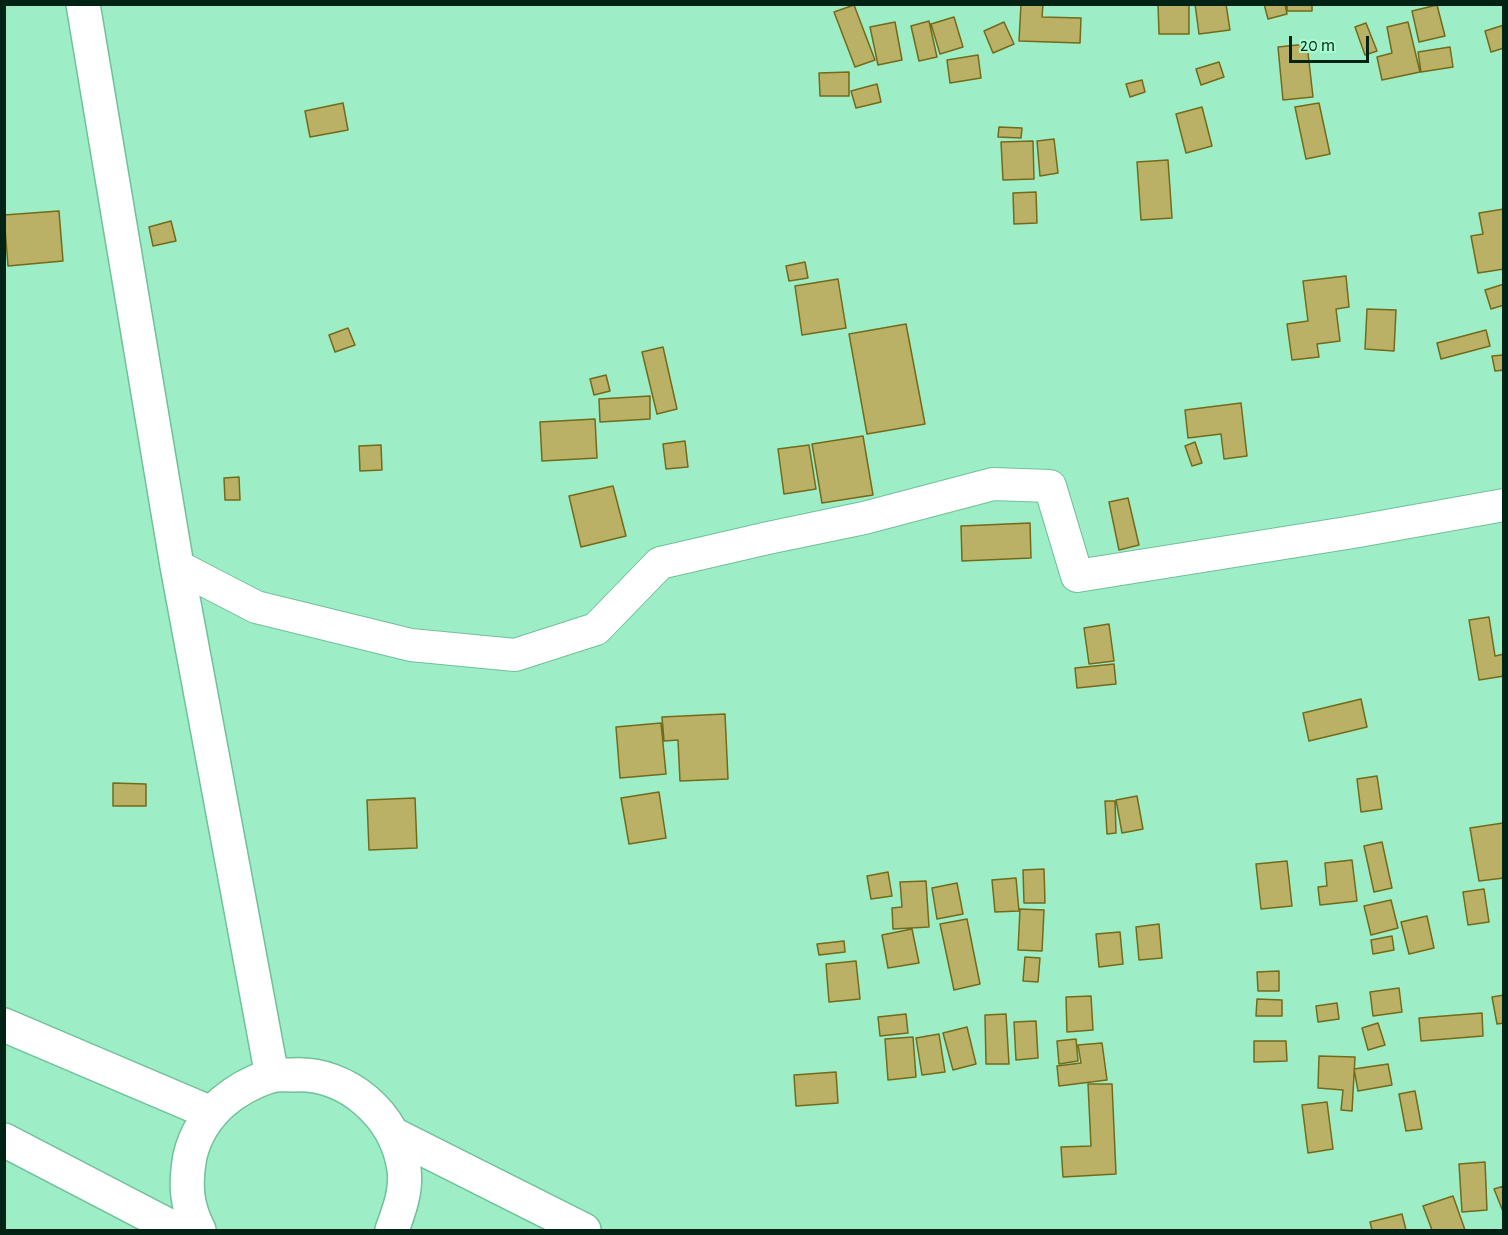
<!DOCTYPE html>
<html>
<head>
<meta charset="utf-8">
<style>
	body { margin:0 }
	#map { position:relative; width:1508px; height:1235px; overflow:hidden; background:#9deec6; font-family:"Alegreya Sans",sans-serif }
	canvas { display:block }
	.frame { position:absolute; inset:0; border:6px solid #012315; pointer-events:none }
	.scale { position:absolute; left:1289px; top:36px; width:80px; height:27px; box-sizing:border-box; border:3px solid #012315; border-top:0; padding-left:8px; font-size:18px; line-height:21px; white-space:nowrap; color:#012315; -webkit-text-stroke:4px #aafcd3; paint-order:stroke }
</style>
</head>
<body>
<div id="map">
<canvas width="1508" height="1235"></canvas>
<div class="frame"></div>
<div class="scale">20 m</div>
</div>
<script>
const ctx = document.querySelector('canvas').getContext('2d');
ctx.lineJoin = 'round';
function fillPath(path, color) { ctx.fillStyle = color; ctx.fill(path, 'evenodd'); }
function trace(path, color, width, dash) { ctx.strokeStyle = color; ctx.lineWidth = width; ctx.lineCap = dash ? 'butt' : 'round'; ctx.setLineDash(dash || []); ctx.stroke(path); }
const building = new Path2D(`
	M1021 4H1043L1042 17 1081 18 1080 43 1019 41Z
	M1158 4H1189V34H1159Z
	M1195 4H1226L1230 30 1199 34Z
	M1264 4H1285L1287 14 1268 19Z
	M1287 4H1312V11H1287Z
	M854 5 875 60 855 67 834 12Z
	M1437 5 1445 36 1419 42 1412 11Z
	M954 17 963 47 940 54 931 24Z
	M929 21 937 57 919 61 911 26Z
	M895 22 902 60 878 65 870 27Z
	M1004 22 1014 44 993 53 984 31Z
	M1408 22 1420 72 1382 80 1377 57 1392 53 1387 27Z
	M1366 23 1377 51 1365 55 1355 27Z
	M1504 25V48L1491 52 1485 31Z
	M1307 44 1313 97 1283 100 1278 47Z
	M1450 47 1453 67 1421 72 1418 52Z
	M978 55 981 78 950 83 947 60Z
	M1219 62 1224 77 1201 85 1196 69Z
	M849 72V96H820L819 73Z
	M1142 80 1145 92 1130 97 1126 84Z
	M877 84 881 102 856 108 851 91Z
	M343 103 348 130 310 137 305 111Z
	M1319 103 1330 154 1306 159 1295 107Z
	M1202 107 1212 146 1186 153 1176 114Z
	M999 127 1022 128 1021 138 998 137Z
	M1054 139 1058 173 1040 176 1037 141Z
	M1033 141 1034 179 1003 180 1001 142Z
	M1168 160 1172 218 1141 220 1137 162Z
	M1036 192 1037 223 1014 224 1013 193Z
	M1504 209V269L1478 273 1471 236 1483 234 1479 213Z
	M59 211 63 261 8 266 4 215Z
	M171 221 176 241 153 246 149 227Z
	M805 262 808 278 789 281 786 266Z
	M1346 276 1349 307 1336 309 1340 341 1317 344 1319 357 1292 360 1287 324 1308 321 1303 281Z
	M838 279 846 328 802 335 795 286Z
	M1504 284V305L1491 309 1485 290Z
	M1367 309 1396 310 1394 351 1365 349Z
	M906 324 925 424 867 434 849 334Z
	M348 328 355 345 335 352 329 335Z
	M1486 330 1490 346 1441 359 1437 343Z
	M663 347 677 409 657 414 642 352Z
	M1504 355V370L1495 371 1492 356Z
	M606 375 610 391 594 395 590 379Z
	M650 396V419L600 422 599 399Z
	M1241 403 1247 456 1224 459 1221 434 1188 438 1185 410Z
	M595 419 597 458 542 461 540 422Z
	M863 436 873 495 822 503 812 444Z
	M685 441 688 467 666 469 663 444Z
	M1195 442 1202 463 1192 466 1185 446Z
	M381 445 382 470 360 471 359 446Z
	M809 445 816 489 784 494 778 449Z
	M239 477 240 500H225L224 478Z
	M613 486 626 536 581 547 569 496Z
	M1128 498 1139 545 1119 550 1109 502Z
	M1030 523 1031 558 962 561 961 526Z
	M1489 617 1495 656 1504 654V676L1479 680 1469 620Z
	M1109 624 1114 661 1089 664 1084 628Z
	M1114 664 1116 684 1077 688 1075 668Z
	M1361 699 1367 727 1309 741 1303 713Z
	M725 714 728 779 680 781 678 740 664 741 662 717Z
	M661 723 666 774 620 778 616 727Z
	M1377 776 1382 809 1361 812 1357 779Z
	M113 783 146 784V806H113Z
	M659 792 666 838 629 844 621 798Z
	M1137 796 1143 829 1122 833 1116 800Z
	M415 798 417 848 369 850 367 800Z
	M1105 801H1115L1116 833 1107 834Z
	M1503 823 1504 878 1479 881 1470 828Z
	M1382 842 1392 888 1374 892 1364 846Z
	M1352 860 1357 901 1320 905 1318 887 1327 886 1325 863Z
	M1287 861 1292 906 1261 909 1256 864Z
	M1044 869 1045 903H1024L1023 870Z
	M888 872 892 896 871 899 867 876Z
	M1016 878 1019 911 995 912 992 880Z
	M926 881 929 927 893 929 892 908 902 907 900 882Z
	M957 883 963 914 937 919 932 888Z
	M1484 889 1489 922 1468 925 1463 892Z
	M1391 900 1398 928 1371 935 1364 906Z
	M1020 909 1044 910 1042 951 1018 950Z
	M1427 916 1434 948 1409 954 1401 922Z
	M967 919 980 984 954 990 940 924Z
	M1159 924 1162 958 1139 960 1136 927Z
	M912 929 919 963 888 968 882 935Z
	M1120 932 1123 964 1099 967 1096 934Z
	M1392 936 1394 950 1373 954 1371 940Z
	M844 941 845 952 819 955 817 944Z
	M1025 957 1040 958 1038 982 1023 981Z
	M856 961 860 999 829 1002 826 964Z
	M1279 971V991H1258L1257 972Z
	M1399 988 1402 1012 1373 1016 1370 992Z
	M1504 995V1023L1497 1024 1492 997Z
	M1091 996 1093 1030 1067 1032 1066 997Z
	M1257 999 1282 1000V1016H1256Z
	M1337 1003 1339 1019 1318 1022 1316 1006Z
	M1482 1013 1483 1036 1421 1041 1419 1018Z
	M906 1014 908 1033 880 1036 878 1017Z
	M1006 1014 1009 1064H986L985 1015Z
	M1036 1021 1038 1058 1016 1060 1014 1022Z
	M1378 1023 1385 1045 1368 1050 1362 1028Z
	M967 1027 976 1064 953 1070 943 1033Z
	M939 1034 945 1072 922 1075 916 1038Z
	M913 1037 916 1077 888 1080 885 1039Z
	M1076 1039 1078 1061 1059 1064 1057 1041Z
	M1254 1041H1286L1287 1061 1254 1062Z
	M1102 1043 1107 1080 1059 1086 1057 1066 1081 1063 1078 1045Z
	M1319 1056 1355 1057 1352 1111 1341 1110 1343 1090 1318 1088Z
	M1388 1064 1392 1085 1358 1091 1354 1069Z
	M836 1072 838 1103 796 1106 794 1075Z
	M1088 1084H1112L1116 1174 1063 1177 1061 1147 1091 1146Z
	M1415 1091 1422 1129 1406 1131 1399 1094Z
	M1327 1102 1333 1149 1308 1153 1302 1105Z
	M1485 1162 1487 1210 1462 1212 1459 1164Z
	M1504 1186V1214L1494 1189Z
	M1453 1196 1465 1230H1432L1423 1206Z
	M1402 1214 1406 1230H1372L1370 1222Z`);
fillPath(building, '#bbb166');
trace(building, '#736a1a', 1.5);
const street = new Path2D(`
	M177 566 256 607 411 645 515 655 596 629 660 563 768 538 864 518 993 484 1050 486 1077 576 1353 532 1504 505`);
const secondary = new Path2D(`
	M83 4 177 566 272 1076
	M4 1025 211 1113
	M393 1134 584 1230
	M4 1140 177 1230
	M199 1230C186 1205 185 1184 190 1156 195 1135 207 1116 223 1102 237 1090 252 1082 270 1076 277 1074 285 1075 293 1075 347 1072 396 1115 404 1169 407 1190 399 1211 392 1230`);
trace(street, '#70c09a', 34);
trace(secondary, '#70c09a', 36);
trace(street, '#fff', 32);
trace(secondary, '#fff', 33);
</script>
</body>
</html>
